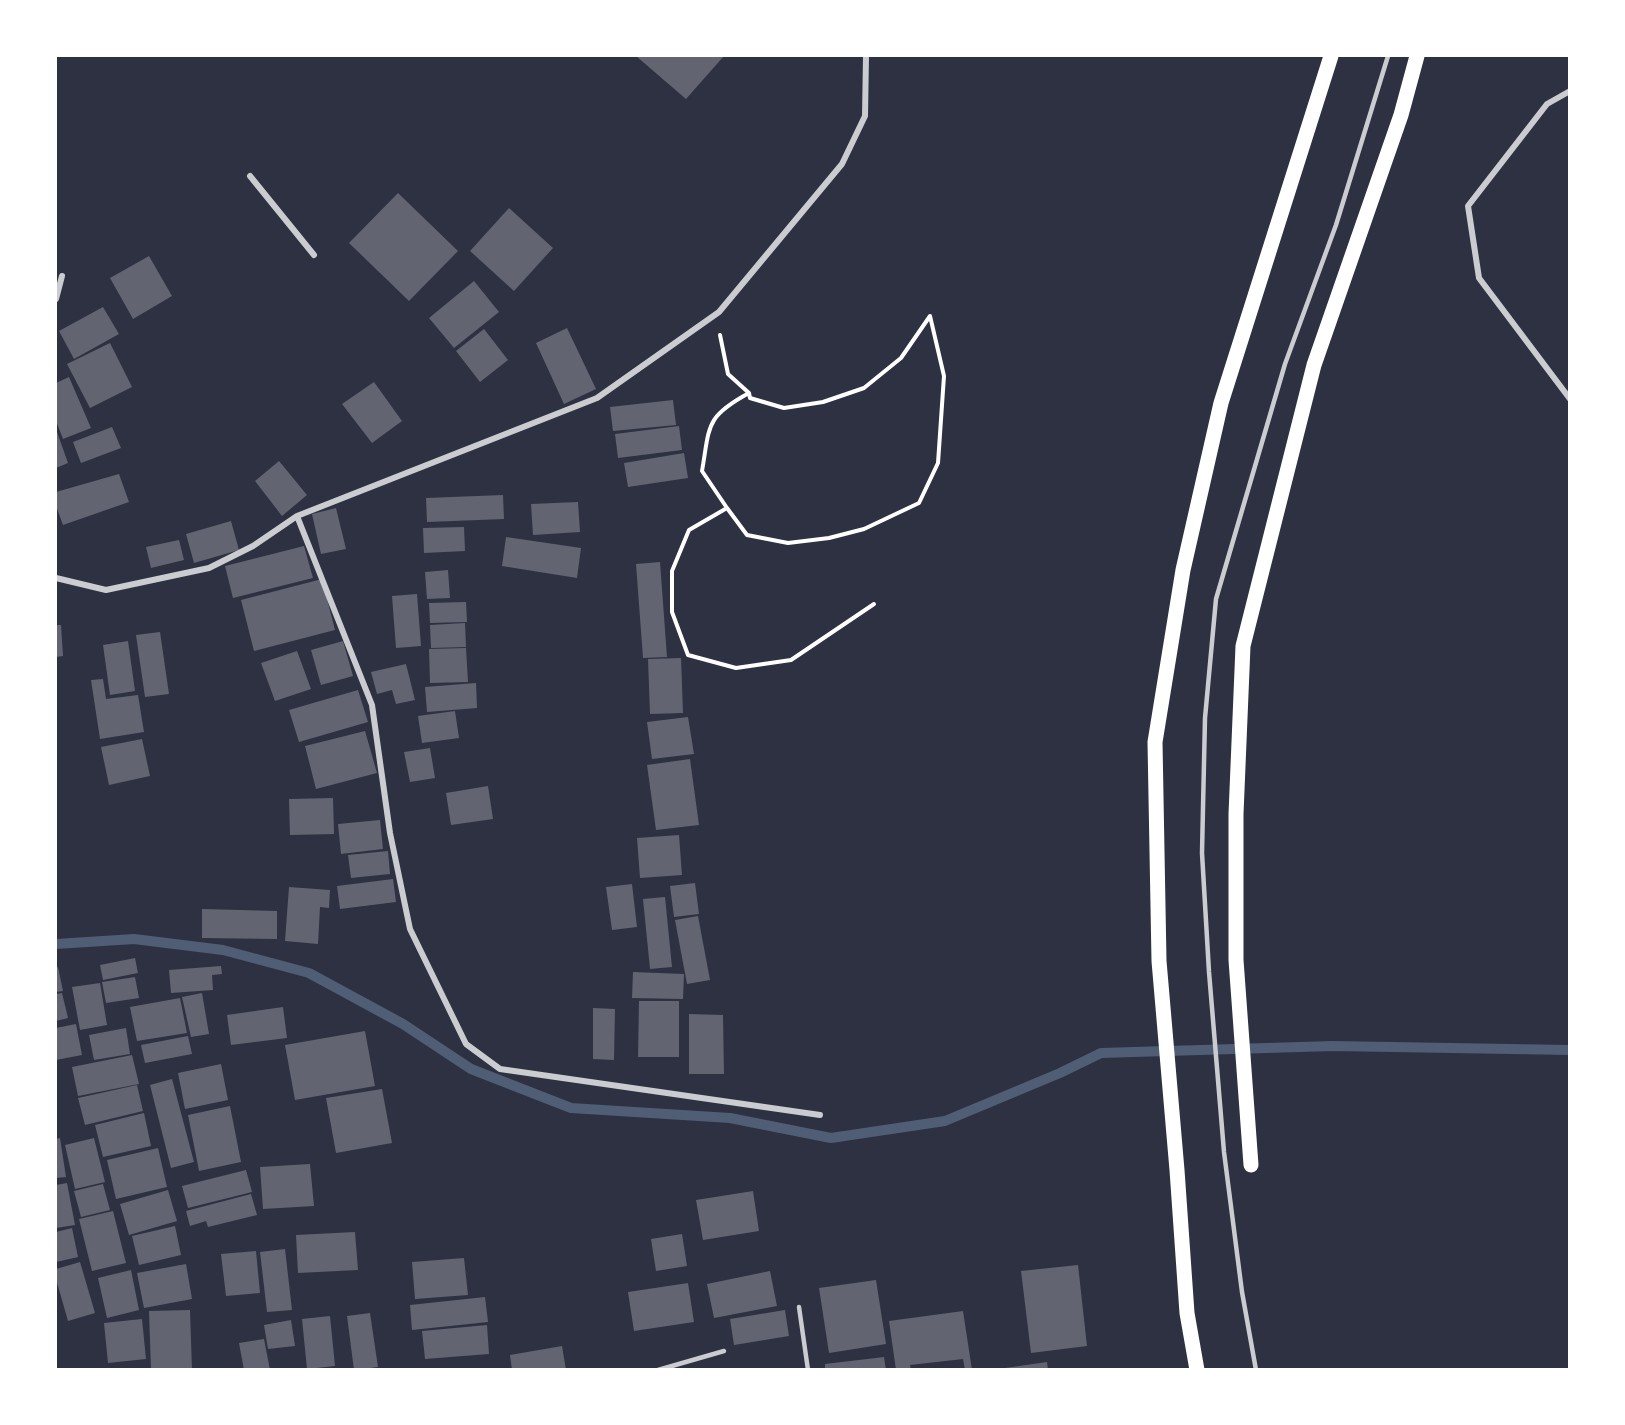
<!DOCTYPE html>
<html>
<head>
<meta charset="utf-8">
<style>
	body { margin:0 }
	#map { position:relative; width:1625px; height:1425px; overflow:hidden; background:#2d3142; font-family:"Nunito Sans",sans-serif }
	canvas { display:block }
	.frame { position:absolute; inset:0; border:57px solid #fff; pointer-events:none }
</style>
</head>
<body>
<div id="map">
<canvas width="1625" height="1425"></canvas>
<div class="frame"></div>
</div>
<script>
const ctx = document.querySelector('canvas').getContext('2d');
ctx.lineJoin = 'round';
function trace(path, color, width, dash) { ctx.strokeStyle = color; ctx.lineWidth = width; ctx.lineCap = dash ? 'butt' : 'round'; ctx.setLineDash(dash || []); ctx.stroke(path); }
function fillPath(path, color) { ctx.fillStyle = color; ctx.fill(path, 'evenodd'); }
trace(new Path2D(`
	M56 944 134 939 223 950 309 973 403 1024 471 1069 571 1108 730 1118 831 1138 945 1121 1060 1073 1101 1053 1333 1046 1570 1050`), '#4f5d75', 10);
fillPath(new Path2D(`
	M636 56H724L686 99Z
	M398 193 458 251 409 301 349 243Z
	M509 208 553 248 514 291 470 251Z
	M149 256 172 296 133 319 110 278Z
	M474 281 499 312 454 348 429 318Z
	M103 307 119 334 74 359 59 331Z
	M567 328 596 389 564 404 536 343Z
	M484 329 508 360 480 382 456 351Z
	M110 343 132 387 90 408 67 364Z
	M69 377 91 428 63 439 56 421V383Z
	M374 382 402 421 372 443 342 404Z
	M673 400 676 425 613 431 610 407Z
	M679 426 682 450 618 458 615 434Z
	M112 427 121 448 81 463 73 442Z
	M56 429 68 463 56 468Z
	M684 453 688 478 628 487 624 463Z
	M279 461 307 495 282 516 255 481Z
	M119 474 129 502 63 525 56 506V492Z
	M503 495 504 519 427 522 426 498Z
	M578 502 580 532 533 535 531 504Z
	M336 508 346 549 321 554 312 514Z
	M231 521 239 550 194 563 186 534Z
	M464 527 465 551 424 553 423 528Z
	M506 537 581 548 577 578 502 566Z
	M179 540 184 560 151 568 146 547Z
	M304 546 313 578 233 598 225 566Z
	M660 562 667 657 643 658 636 564Z
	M448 570 450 598 427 599 425 572Z
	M322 579 335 630 254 651 241 600Z
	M417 594 421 646 396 648 392 596Z
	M466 602 467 622 430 623 429 603Z
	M465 623 466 647 431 648 430 625Z
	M56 625H61L63 656 56 657Z
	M160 632 169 694 145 697 136 635Z
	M128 641 135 691 110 695 103 645Z
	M343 641 353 676 321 685 311 650Z
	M466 648 468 682 430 683 429 649Z
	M297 651 311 689 275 701 261 663Z
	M681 658 683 713 650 714 648 659Z
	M406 664 415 700 396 704 392 690 377 694 371 672Z
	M103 679 106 699 138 695 144 732 100 739 91 680Z
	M476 683 477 708 427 712 425 687Z
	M358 690 368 722 299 742 289 710Z
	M455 711 459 738 422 743 418 716Z
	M688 717 694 754 652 759 647 722Z
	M365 731 377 773 316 789 305 746Z
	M142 739 150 776 109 785 101 747Z
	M430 748 435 778 410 782 404 752Z
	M690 759 699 825 656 830 647 765Z
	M488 786 493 819 451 825 446 793Z
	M333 798 334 834 290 835 289 799Z
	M380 820 383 849 341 854 338 824Z
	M679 835 682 875 640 878 637 838Z
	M388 851 390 874 351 878 348 855Z
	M393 879 396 902 340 909 337 886Z
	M695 883 699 914 674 917 670 886Z
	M632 884 637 927 612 930 606 887Z
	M289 887 330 890 329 908 320 907 318 944 285 941Z
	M665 897 672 967 650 969 643 899Z
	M202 909 277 911V939L202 938Z
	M698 916 710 980 687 984 675 920Z
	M135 958 138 973 103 980 100 965Z
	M221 966 222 974 212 975 213 990 171 993 169 970Z
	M58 967 63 991 56 992V968Z
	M633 972 684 974 683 999 632 998Z
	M135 977 139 998 106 1003 102 982Z
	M100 983 107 1025 80 1030 72 987Z
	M62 993 68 1018 56 1021V994Z
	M202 993 209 1034 191 1037 182 997Z
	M180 998 187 1033 137 1041 130 1007Z
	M639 1001H679V1057H638Z
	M283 1007 287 1038 231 1045 227 1015Z
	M593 1008 615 1009 614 1060 593 1059Z
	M689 1014 723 1015 724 1074H689Z
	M76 1024 82 1055 56 1060V1028Z
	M126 1028 130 1054 94 1060 89 1035Z
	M365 1031 375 1086 295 1100 285 1045Z
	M188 1036 192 1054 145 1063 141 1045Z
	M132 1055 139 1084 78 1096 72 1067Z
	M221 1064 228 1100 185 1109 178 1073Z
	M172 1079 194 1162 171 1168 150 1085Z
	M137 1085 143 1111 85 1125 78 1098Z
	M382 1089 392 1143 336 1153 326 1098Z
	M230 1106 241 1162 199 1171 188 1115Z
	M144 1113 151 1146 103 1157 95 1125Z
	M60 1138 66 1177 56 1178V1139Z
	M94 1138 105 1182 75 1189 65 1145Z
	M158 1148 167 1187 116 1199 107 1160Z
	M310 1164 314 1206 263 1209 260 1167Z
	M246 1170 252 1192 188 1208 182 1186Z
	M67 1183 75 1225 56 1228V1185Z
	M103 1184 110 1210 81 1217 74 1191Z
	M168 1190 177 1221 129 1235 120 1204Z
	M753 1191 759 1231 703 1240 696 1200Z
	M251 1194 257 1215 208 1227 206 1221 190 1226 186 1211Z
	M113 1211 126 1263 92 1271 79 1219Z
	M175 1226 181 1255 139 1265 132 1236Z
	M72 1228 78 1257 56 1262V1232Z
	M355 1232 358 1270 298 1273 296 1235Z
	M682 1234 687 1266 656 1271 651 1239Z
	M285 1249 292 1310 267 1312 260 1252Z
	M256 1251 260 1293 226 1296 221 1254Z
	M464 1258 468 1295 415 1299 412 1262Z
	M80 1262 95 1313 68 1321 56 1279V1269Z
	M186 1264 192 1299 144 1308 137 1273Z
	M1078 1265 1087 1346 1031 1353 1021 1271Z
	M131 1270 139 1310 107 1318 98 1278Z
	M770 1271 777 1306 714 1318 707 1284Z
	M876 1280 886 1344 829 1353 819 1288Z
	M688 1283 694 1322 634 1331 628 1292Z
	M485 1297 488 1322 412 1330 410 1305Z
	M190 1310 192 1370H151L149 1311Z
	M785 1310 789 1336 734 1345 730 1319Z
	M963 1311 972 1370H965L963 1359 910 1365 911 1370H896L889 1321Z
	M370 1313 378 1367 354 1370 347 1316Z
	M330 1316 335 1366 307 1369 302 1319Z
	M142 1319 146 1359 108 1363 104 1323Z
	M291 1320 295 1346 268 1349 264 1325Z
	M487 1325 489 1354 425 1359 422 1331Z
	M264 1339 270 1370H244L239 1343Z
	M562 1346 566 1370H512L510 1355Z
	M884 1357 886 1370H825V1364Z
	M1047 1362 1048 1370H1005V1368Z`), '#626471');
trace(new Path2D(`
	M720 335 728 374 749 393 750 398 784 408 823 402 864 388 901 358 930 316 944 376 938 463 919 503 864 529 829 538 788 543 747 535 727 508 689 530 672 571V612L688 655 736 668 791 660 874 604
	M727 508 702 471C710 425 705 417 749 393`), '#fff', 4);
trace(new Path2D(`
	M799 1307 808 1370
	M658 1370 724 1351
	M1256 1370 1242 1292 1224 1152 1209 972 1202 853 1205 718 1216 599 1285 364 1336 225 1388 56`), '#caccd0', 4.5);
trace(new Path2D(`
	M1570 91 1547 104 1468 206 1479 278 1570 399
	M250 176 314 255
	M56 299 62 276
	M297 516 372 705 390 833 410 929 466 1044 500 1069 820 1115
	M56 578 106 590 209 568 253 546 297 516 597 398 719 312 842 164 865 116 866 56`), '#caccd0', 6);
trace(new Path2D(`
	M1251 1165 1236 960V814L1243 646 1314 365 1401 115 1417 56
	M1197 1370 1187 1313 1177 1170 1159 961 1155 742 1183 570 1221 403 1331 56`), '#fff', 15);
</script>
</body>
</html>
